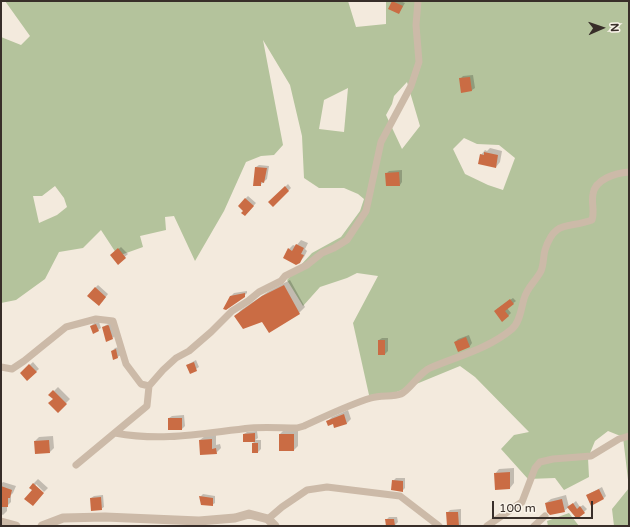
<!DOCTYPE html>
<html>
<head>
<meta charset="utf-8">
<style>
	body { margin:0 }
	#map { position:relative; width:630px; height:527px; overflow:hidden; background:#f3eadd; font-family:"Varela Round",sans-serif }
	canvas { display:block }
	.frame { position:absolute; inset:0; border:2px solid #382e29; pointer-events:none }
	.north { position:absolute; left:582px; top:8px; width:40px; height:40px; -webkit-text-stroke:3px #faf4ea; paint-order:stroke; rotate:88deg; font-size:11px; font-weight:700; line-height:16px; text-align:center; color:#382e29 }
	.north::after { content:''; display:block; margin:auto; width:14px; height:18px; background:#382e29; clip-path:polygon(50% 0,100% 100%,50% 72%,0 100%) }
	.scale { position:absolute; left:492px; top:501px; width:101px; height:18px; box-sizing:border-box; border:2px solid #382e29; border-top:0; padding-left:5px; font-size:12px; line-height:14px; white-space:nowrap; color:#382e29; -webkit-text-stroke:3px #faf4ea; paint-order:stroke }
</style>
</head>
<body>
<div id="map">
<canvas width="630" height="527"></canvas>
<div class="frame"></div>
<div class="north">N</div>
<div class="scale">100 m</div>
</div>
<script>
const ctx = document.querySelector('canvas').getContext('2d');
ctx.lineJoin = 'round';
function fillPath(path, color) { ctx.fillStyle = color; ctx.fill(path, 'evenodd'); }
function trace(path, color, width, dash) { ctx.strokeStyle = color; ctx.lineWidth = width; ctx.lineCap = dash ? 'butt' : 'round'; ctx.setLineDash(dash || []); ctx.stroke(path); }
fillPath(new Path2D(`
	M5 1H348L356 27 386 24V1H629V526H614L612 509 629 488 623 437 608 431 595 441 588 458 589 477 564 490 555 478 528 479 501 449 514 435 529 432 475 377 460 366 392 394 369 395 353 323 378 276 357 273 347 278 320 287 303 306 287 280 312 253 341 237 360 211 364 199 358 194 344 188H319L304 178 302 136 290 85 263 40 283 145 274 155 261 156 246 162 224 211 195 261 174 216 165 217 166 230 140 236 143 247 118 256 101 230 83 248 59 252 45 279 16 300 1 303V37L21 45 30 36ZM407 82 420 126 402 149 386 115 392 104 394 96ZM348 88 344 132 319 129 324 100ZM464 138 477 144 499 145 515 158 503 190 488 185 465 174 453 149ZM55 186 64 198 67 207 57 215 39 223 33 196H42Z
	M569 513 579 526H548L547 521Z`), '#b4c39c');
fillPath(new Path2D(`
	M393 1H400L405 3 399 13 389 8Z
	M473 75 475 88 472 90 462 92 460 79 463 76Z
	M490 148 502 151 500 162 496 167 481 155 485 150 487 151Z
	M259 165 269 166 267 179 260 185 256 167Z
	M402 170V182L400 185 386 174 389 171Z
	M288 184 291 188 273 206 270 202Z
	M248 196 256 203 245 215V199Z
	M301 240 308 243 305 249 307 251 304 257 299 262 289 249 293 245 296 246Z
	M121 247 128 254 118 263 112 255Z
	M290 280 305 307 299 313 236 316 241 310 269 291Z
	M98 285 108 294 102 302 95 288Z
	M247 291V293L244 296H231L234 293Z
	M513 298 516 301 507 308 511 313 508 316 497 309Z
	M99 322 101 328 98 330 91 326 94 323Z
	M112 323 115 335 113 338 103 327 106 325Z
	M469 335 472 343 470 346 455 342 458 339Z
	M382 338H388V351L385 354 379 340Z
	M119 347 121 355 114 359 112 351 115 348Z
	M196 360 199 367 190 373 187 365Z
	M33 362 39 369 27 379 21 373Z
	M58 387 70 399 58 411 54 399 50 395Z
	M348 410 351 419 346 424 327 422 332 417Z
	M184 415 185 426 182 429 169 418 172 416Z
	M284 430H298V446L294 450 280 434Z
	M257 431 258 438 255 440H261V449L258 452 253 443 255 441H244V434L247 432Z
	M216 435V445L220 444 221 448 216 453 200 440 205 436Z
	M53 436 54 448 50 452 35 441 39 437Z
	M514 468V483L510 488 496 489 495 474 499 469Z
	M396 478H405V488L402 491 393 481Z
	M38 479 48 488 44 492 36 484 33 490V484Z
	M3 482 16 486 13 493 11 495V502L7 506V511L3 515 1 514V484Z
	M602 487 606 496 604 498 587 495Z
	M203 494 215 496V503L212 505 200 497Z
	M103 495 104 507 101 509 91 498 94 496Z
	M566 495 569 507 576 501 580 507 583 505 587 509 584 512 569 507 564 511 546 503 551 499Z
	M461 509V525L460 526H448L447 513 450 510Z
	M389 517H397L398 522 395 525H387L386 520Z`), '#0003');
fillPath(new Path2D(`
	M392 1 403 6 399 14 388 9Z
	M470 77 472 91 461 93 459 78Z
	M484 152 498 155 496 168 478 164 480 154 484 155Z
	M255 167 267 168 264 183 261 182V186H253Z
	M399 172 400 186H386L385 173Z
	M285 186 289 191 273 207 268 202Z
	M245 198 254 206 245 216 241 213 243 211 238 206Z
	M296 244 304 248 301 254 304 255 300 263 296 265 283 258 288 248 292 251Z
	M118 248 126 258 118 265 110 255Z
	M284 285 300 314 269 333 262 322 243 329 234 316 262 296Z
	M95 287 106 297 99 306 87 296Z
	M245 293V297L226 310 223 309 230 296Z
	M510 299 514 304 505 311 509 316 502 322 494 311Z
	M96 324 99 331 93 334 90 326Z
	M108 325 109 326 113 339 106 342 102 327Z
	M466 337 470 347 458 352 454 342Z
	M378 340H385V355H378Z
	M116 349 118 358 113 360 111 351Z
	M194 362 197 371 190 374 186 365Z
	M29 364 37 372 27 381 20 373Z
	M53 390 67 404 58 413 48 403 53 399 48 395Z
	M344 414 347 424 334 428 333 424 328 426 326 421Z
	M168 418H182V430H168Z
	M255 433V442H243V434Z
	M279 434H294V451H279Z
	M212 439V449L216 448 217 454 200 455 199 440Z
	M49 440 50 453 35 454 34 441Z
	M252 443H258V453H252Z
	M510 472V489L495 490 494 473Z
	M392 480 403 481V492L391 490Z
	M33 483 44 493 33 506 24 499 32 490 29 488Z
	M1 486 12 490 10 498H8V507H1Z
	M599 489 604 499 591 506 586 495Z
	M199 496 213 498V506L201 505Z
	M101 497 102 510 91 511 90 498Z
	M562 499 565 512 550 515 547 512 545 503Z
	M573 503 577 509 580 506 585 513 577 519 567 507Z
	M446 512H458L459 526H447Z
	M385 519H394L395 526H386Z`), '#ca6c44');
trace(new Path2D(`
	M1 367 12 369 24 361 66 327 96 319 113 321 126 364 141 384 149 386 147 406 76 465
	M149 386 163 370 176 358 189 351 211 332 232 311 248 301 259 292 281 281 285 276 307 265 322 253 334 248 347 240 366 211 381 142 411 86 419 62 416 25 418 1
	M115 433C164 442 203 433 251 428 266 427 282 428 297 428L304 426C326 416 348 405 371 398 380 395 393 397 401 394 410 390 420 372 430 368 458 356 488 349 512 329 520 322 521 309 524 299 527 287 536 281 541 271 544 264 543 257 545 250 555 219 568 229 592 220 595 211 591 203 593 194 595 179 616 173 629 172
	M268 519 282 507 307 490 327 487 400 496 439 526
	M487 526 522 502 535 468 540 462 553 459 591 456 619 439 629 436
	M534 526 545 516`), '#ccbaa8', 7);
trace(new Path2D(`
	M1 522 16 526
	M42 526 63 518 105 517 199 521 235 518 249 514 268 519 275 526`), '#ccbaa8', 9);
</script>
</body>
</html>
